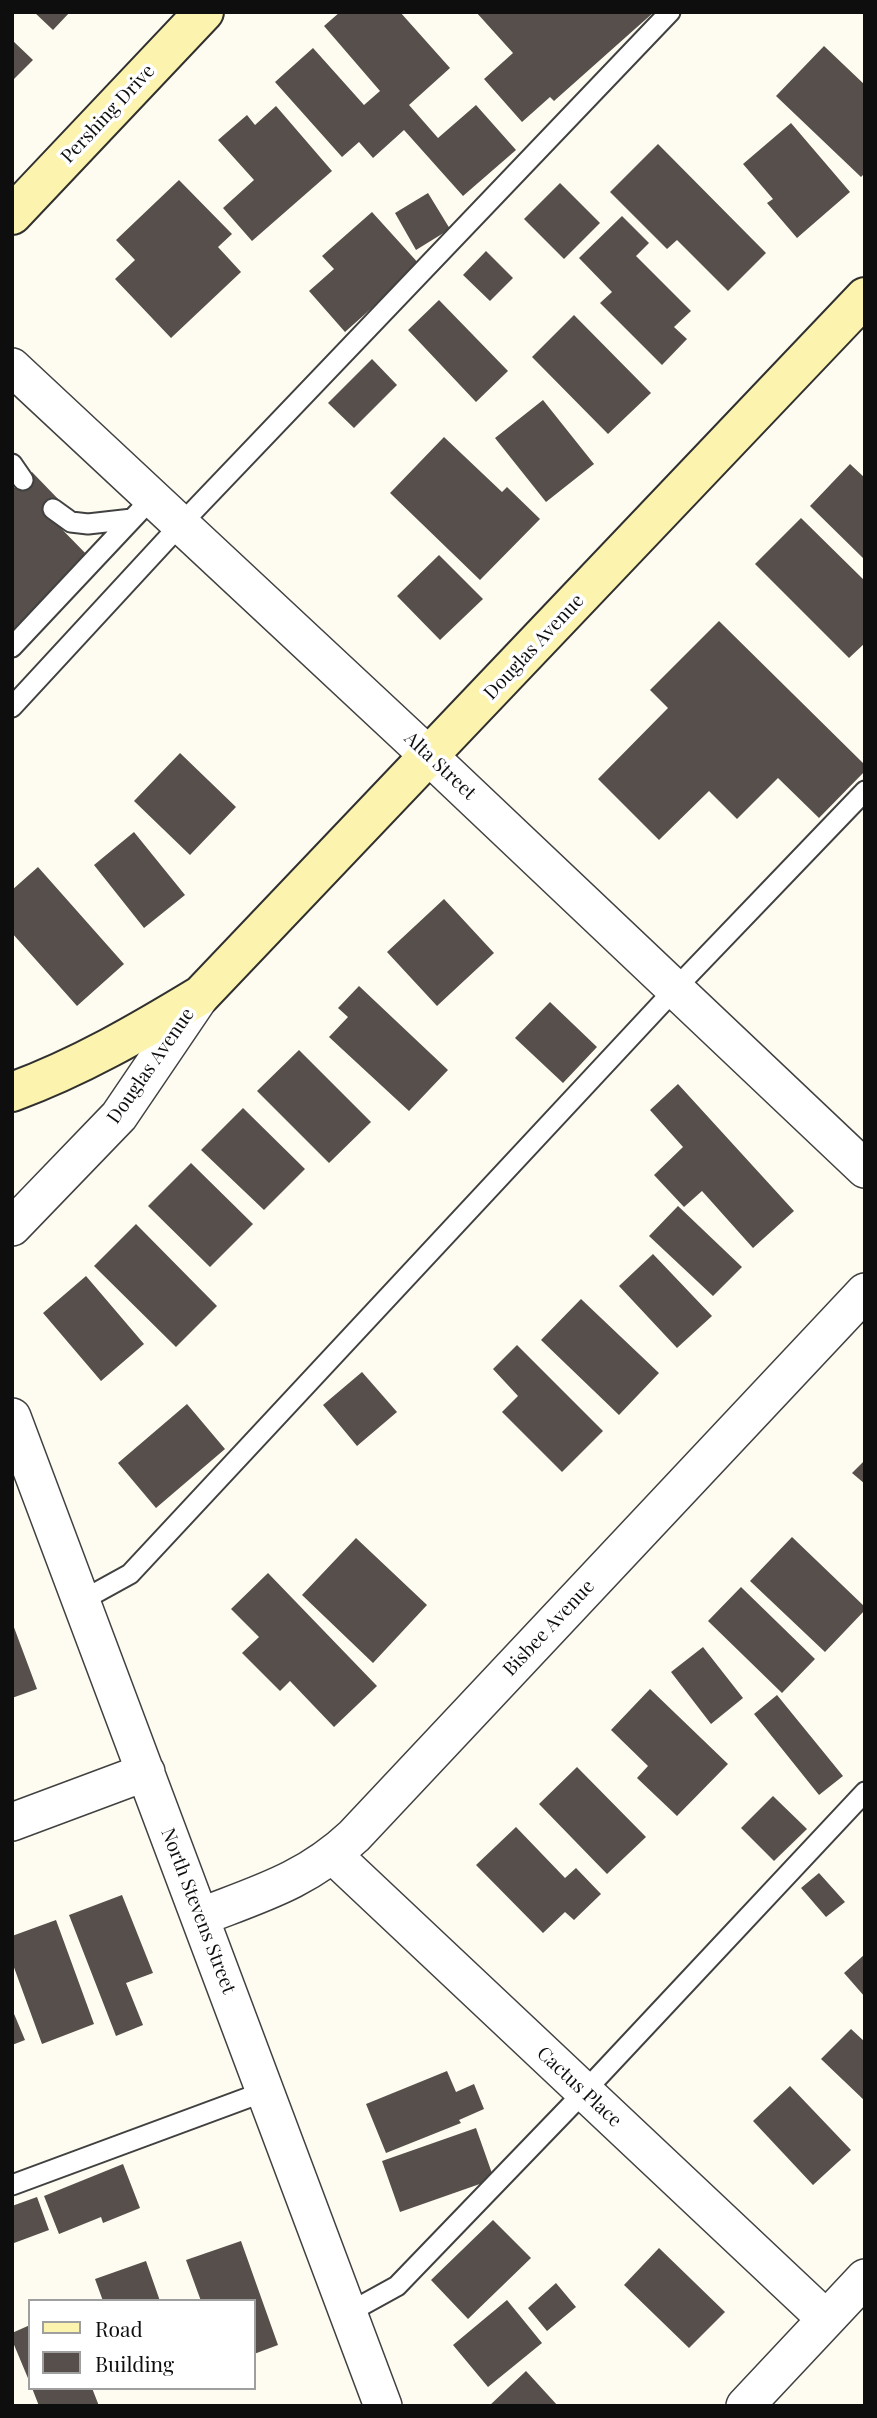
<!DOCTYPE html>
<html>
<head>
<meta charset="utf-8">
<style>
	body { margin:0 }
	#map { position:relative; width:877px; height:2418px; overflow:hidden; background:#fefcf0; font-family:"Playfair Display",serif }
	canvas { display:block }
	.frame { position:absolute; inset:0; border:14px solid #0e0e0e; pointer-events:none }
	.legend { position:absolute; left:28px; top:2299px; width:228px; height:91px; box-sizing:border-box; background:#fff; border:2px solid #9f9f9f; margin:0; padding:9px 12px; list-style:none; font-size:21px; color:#0e0e0e }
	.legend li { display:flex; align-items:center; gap:14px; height:35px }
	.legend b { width:35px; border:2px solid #9f9f9f }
</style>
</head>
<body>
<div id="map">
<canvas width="877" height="2418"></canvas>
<div class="frame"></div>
<ul class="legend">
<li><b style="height:9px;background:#fcf4ae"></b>Road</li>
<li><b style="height:19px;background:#564f4b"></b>Building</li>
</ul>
</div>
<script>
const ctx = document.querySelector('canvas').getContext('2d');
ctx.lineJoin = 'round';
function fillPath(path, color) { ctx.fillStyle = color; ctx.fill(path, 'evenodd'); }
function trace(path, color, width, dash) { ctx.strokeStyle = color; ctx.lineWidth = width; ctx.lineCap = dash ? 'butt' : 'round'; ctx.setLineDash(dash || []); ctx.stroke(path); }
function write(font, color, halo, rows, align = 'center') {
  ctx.font = font + ' "Playfair Display",serif'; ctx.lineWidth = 7; ctx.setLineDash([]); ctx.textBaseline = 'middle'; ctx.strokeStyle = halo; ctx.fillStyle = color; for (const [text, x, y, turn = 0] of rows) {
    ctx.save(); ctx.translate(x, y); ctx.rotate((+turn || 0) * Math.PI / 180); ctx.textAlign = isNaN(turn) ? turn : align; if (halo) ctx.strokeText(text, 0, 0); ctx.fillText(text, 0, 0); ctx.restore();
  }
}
fillPath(new Path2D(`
	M34 12H70L53 30Z
	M340 12H400L450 68 409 105 438 138 476 105 516 150 463 196 404 130 373 158 359 142 342 157 275 82 313 48 364 105 380 91 324 26Z
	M476 12H654L554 101 550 97 522 122 484 79 513 53Z
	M12 40 33 60 12 81Z
	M824 46 865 85V173L861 177 776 96Z
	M276 106 332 171 252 241 223 208 254 180 218 140 247 115 255 125Z
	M791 123 850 192 797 238 767 203 773 199 743 164Z
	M658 144 766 253 728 291 677 240 667 249 610 192Z
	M179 180 232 234 218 247 241 272 171 338 115 279 135 260 116 240Z
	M560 183 600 223 564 259 524 219Z
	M428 193 450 229 416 250 395 213Z
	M372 212 420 265 345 332 309 291 334 269 322 256Z
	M622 216 649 243 636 256 691 311 674 327 687 339 662 365 600 303 612 292 579 258Z
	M486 251 513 278 490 301 463 275Z
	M439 300 508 371 476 402 408 330Z
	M574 315 651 393 608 434 532 357Z
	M372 359 397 385 354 428 328 403Z
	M543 400 594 464 546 502 495 438Z
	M444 437 502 492 507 487 540 519 480 580 390 493Z
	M850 464 865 478V560L810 506Z
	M32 472 61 502 48 515 91 559 12 635V485L15 488Z
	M801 518 865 581V643L849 658 755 564Z
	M439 555 483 599 440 640 397 596Z
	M719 621 865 765V771L819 818 778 778 737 819 709 791 659 840 598 779 668 708 650 690Z
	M180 753 236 807 190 855 134 801Z
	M134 832 185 895 144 928 94 865Z
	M38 867 124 964 77 1006 12 933V890Z
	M444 899 494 953 437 1006 387 952Z
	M359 986 448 1070 409 1111 329 1037 348 1017 338 1008Z
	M550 1002 597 1047 563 1083 515 1038Z
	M299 1050 371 1122 329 1163 257 1091Z
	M678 1084 794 1211 753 1248 702 1191 684 1207 654 1175 683 1147 650 1110Z
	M243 1108 305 1169 264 1210 201 1150Z
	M191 1163 253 1224 210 1267 148 1206Z
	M678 1206 742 1267 713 1296 649 1236Z
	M136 1224 217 1306 176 1347 94 1266Z
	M653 1254 712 1316 677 1348 619 1286Z
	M86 1276 144 1344 101 1381 43 1313Z
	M581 1299 659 1373 619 1415 541 1340Z
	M517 1345 603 1431 562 1472 502 1412 518 1396 493 1369Z
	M362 1372 397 1412 357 1446 323 1405Z
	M187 1404 225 1449 156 1508 118 1463Z
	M865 1460V1484L852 1473Z
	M792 1537 865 1607V1610L825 1652 750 1581Z
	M356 1538 427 1605 373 1663 302 1595Z
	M268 1573 377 1686 334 1727 290 1681 280 1691 242 1653 259 1637 231 1609Z
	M741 1587 815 1659 782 1693 708 1621Z
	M12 1622 37 1689 12 1698Z
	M703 1647 743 1698 711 1724 671 1672Z
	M650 1689 728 1764 677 1816 637 1778 648 1766 611 1730Z
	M777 1695 843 1776 819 1795 754 1714Z
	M577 1767 646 1837 607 1874 539 1804Z
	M773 1796 807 1829 774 1861 741 1828Z
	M516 1827 565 1878 576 1868 601 1894 574 1920 565 1912 543 1933 476 1865Z
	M819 1873 845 1902 826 1917 801 1888Z
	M122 1895 153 1973 126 1983 143 2025 116 2036 69 1915Z
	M56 1920 94 2024 42 2044 12 1962V1936Z
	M865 1954V1997L844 1973Z
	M12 2009 25 2040 12 2045Z
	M851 2029 865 2042V2101L821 2059Z
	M447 2071 456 2092 474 2084 484 2109 459 2120 461 2123 386 2153 366 2104Z
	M790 2086 851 2150 813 2185 753 2121Z
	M476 2128 494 2179 400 2212 382 2161Z
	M123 2164 140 2208 103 2223 101 2217 59 2234 44 2196Z
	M37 2197 49 2230 14 2243 12 2206Z
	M493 2220 531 2258 468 2319 431 2280Z
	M241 2241 278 2345 254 2354V2301H201L186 2260Z
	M659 2248 725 2312 689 2348 624 2285Z
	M146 2261 160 2301H103L95 2279Z
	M556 2283 576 2307 547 2331 528 2308Z
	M507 2300 542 2343 488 2387 453 2345Z
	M30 2325V2383L12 2340V2333Z
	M526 2371 558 2406H489Z
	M32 2388H92L99 2406H39Z`), '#564f4b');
const lane = new Path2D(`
	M12 464 23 480
	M53 509 71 522 88 524 132 519
	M12 647 153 497
	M12 707 181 524 670 12
	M81 1601 130 1574 676 988 865 791
	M12 2185 266 2091
	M348 2313 397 2286 584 2092 865 1792`);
const street = new Path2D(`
	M12 367 430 757 865 1169
	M12 1227 119 1116 201 995
	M12 1417 383 2406
	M12 1822 146 1772
	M333 1855 826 2319
	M200 1917C259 1894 306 1881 354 1836L865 1292
	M745 2406 865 2278`);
const secondary = new Path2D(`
	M12 215 204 12
	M12 1092C80 1067 140 1032 201 995L865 297`);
trace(lane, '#414141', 23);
trace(street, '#414141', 40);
trace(secondary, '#303030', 42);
trace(lane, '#fff', 19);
trace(street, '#fff', 37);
trace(secondary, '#fcf4ae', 38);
write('19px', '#0e0e0e', '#fff', [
	["Pershing Drive",108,114,-47],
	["Douglas Avenue",534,647,-47],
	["Alta Street",440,766,43],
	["Douglas Avenue",151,1066,-55],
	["Bisbee Avenue",549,1628,-47],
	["North Stevens Street",198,1911,69],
	["Cactus Place",579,2087,43]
]);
</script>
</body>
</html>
